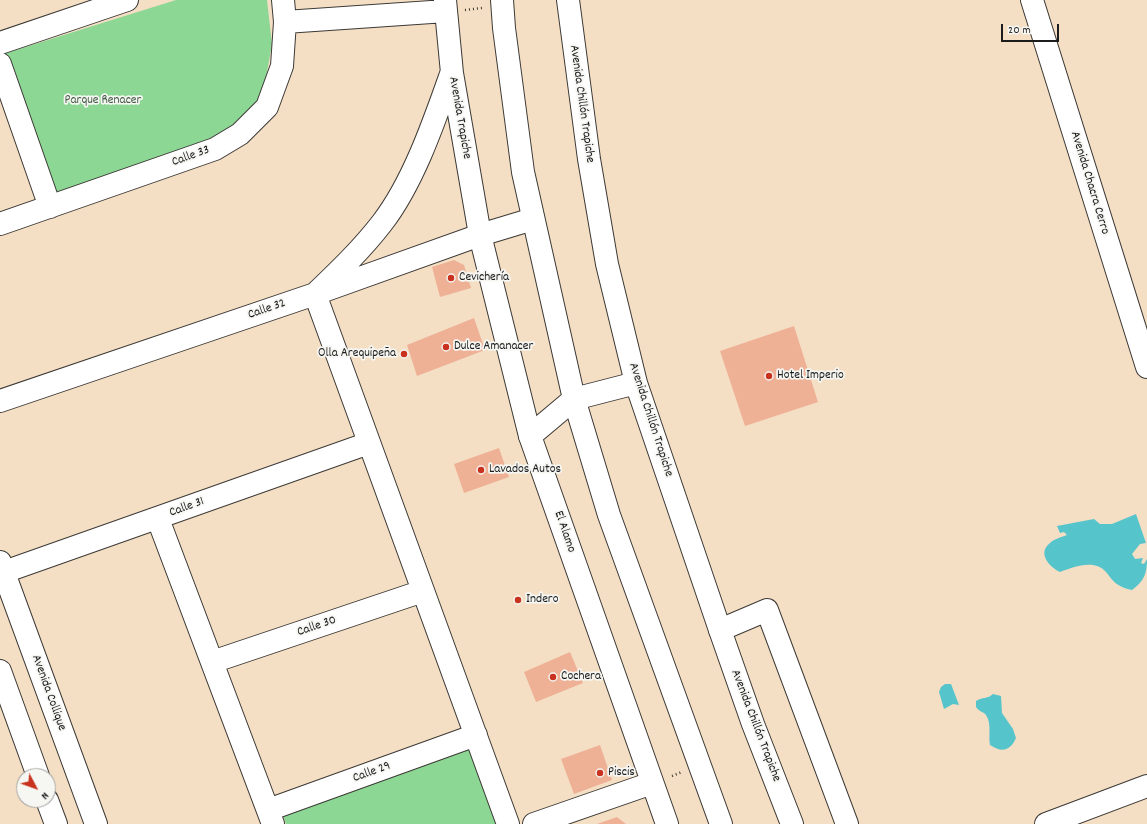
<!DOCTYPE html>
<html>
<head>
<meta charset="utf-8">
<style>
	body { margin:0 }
	#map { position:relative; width:1147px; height:824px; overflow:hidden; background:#f4dfc5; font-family:Dekko,sans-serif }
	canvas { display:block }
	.north { position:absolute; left:16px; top:768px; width:40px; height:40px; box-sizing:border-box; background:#f6f6f2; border:1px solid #9f9f9c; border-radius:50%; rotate:131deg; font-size:11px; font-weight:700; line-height:16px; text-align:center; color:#1c1c1c }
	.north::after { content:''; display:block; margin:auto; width:14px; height:18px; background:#c8321e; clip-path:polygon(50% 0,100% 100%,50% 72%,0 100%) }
	.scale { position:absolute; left:1001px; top:24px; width:58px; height:18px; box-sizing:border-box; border:2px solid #1c1c1c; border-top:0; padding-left:5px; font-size:12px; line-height:14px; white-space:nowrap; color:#1c1c1c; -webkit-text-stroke:3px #f6f6f2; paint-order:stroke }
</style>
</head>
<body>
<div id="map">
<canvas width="1147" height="824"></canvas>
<div class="north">N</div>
<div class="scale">20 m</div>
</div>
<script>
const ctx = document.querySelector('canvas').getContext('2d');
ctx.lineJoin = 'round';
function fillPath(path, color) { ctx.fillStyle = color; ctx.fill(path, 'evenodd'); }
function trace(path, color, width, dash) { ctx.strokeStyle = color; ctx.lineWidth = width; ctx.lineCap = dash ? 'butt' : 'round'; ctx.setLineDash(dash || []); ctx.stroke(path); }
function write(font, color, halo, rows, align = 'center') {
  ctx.font = font + ' Dekko,sans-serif'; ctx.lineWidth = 3.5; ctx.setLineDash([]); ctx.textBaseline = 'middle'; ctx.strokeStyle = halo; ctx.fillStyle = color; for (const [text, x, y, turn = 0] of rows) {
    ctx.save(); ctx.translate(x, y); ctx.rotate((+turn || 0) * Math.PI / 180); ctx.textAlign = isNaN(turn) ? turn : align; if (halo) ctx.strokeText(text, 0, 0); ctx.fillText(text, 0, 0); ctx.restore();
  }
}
fillPath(new Path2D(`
	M176 0H267L272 44 264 89 246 121 220 141 56 195 3 54Z
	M468 746 496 824H286L282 814Z`), '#8cd794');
fillPath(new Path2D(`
	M1136 514 1146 543 1140 544 1132 554 1135 559 1143 558 1141 563 1144 564 1147 559C1147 574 1144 581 1132 590 1107 585 1112 571 1097 566 1086 562 1070 568 1060 572 1049 567 1037 553 1050 543 1054 539 1062 537 1067 535L1064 532 1060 533 1057 526 1094 519 1100 524H1112Z
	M945 684H951L959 705 953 704 944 709 939 692 941 687Z
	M993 694 1001 696 1002 713 1013 729 1016 738C1010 751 1002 753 990 745 988 736 992 724 986 715 984 712 978 711 976 707V701C982 697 988 699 993 694Z`), '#56c4cb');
fillPath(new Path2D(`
	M454 260 464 265 471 288 440 297 432 267Z
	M474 318 485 350 417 376 407 345Z
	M794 326 818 402 745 426 720 351Z
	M499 448 509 477 464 493 454 464Z
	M570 652 583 683 536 702 524 672Z
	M600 745 612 780 574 794 561 759Z
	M617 817 626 824H597Z`), '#efb195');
const minor = new Path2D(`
	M445 0 452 73 480 235 530 436 667 824
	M1032 0 1147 367
	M285 22 446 11
	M0 43 127 0
	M0 64 50 207
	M451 74C434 122 413 183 382 223 362 249 338 272 315 294L508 824
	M0 224 215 149 240 134 267 107 282 66 285 22 283 0
	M0 401 315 294 480 235 533 219
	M158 519 273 824
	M0 562 96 824
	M4 572 369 443
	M720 630 767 610 847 824
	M212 662 423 591
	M0 671 38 776
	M47 800 56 824
	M268 810 476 735
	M534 824 652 783
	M1046 824 1147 786`);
const major = new Path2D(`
	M502 0 504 28 523 172 574 399 609 515 721 824
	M568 0 589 159 607 264 636 383 720 630 753 724 792 824
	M530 436 574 399 636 383`);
trace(minor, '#3c3935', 24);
trace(major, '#3c3935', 24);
trace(new Path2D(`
	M465 10 482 8
	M672 776 682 772`), '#3c3935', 2.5, [1, 3]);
trace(minor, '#fff', 22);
trace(major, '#fff', 22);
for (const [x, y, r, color] of [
	[451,278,4,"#c8321e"],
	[446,347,4,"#c8321e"],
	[404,354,4,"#c8321e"],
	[769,376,4,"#c8321e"],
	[481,470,4,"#c8321e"],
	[518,600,4,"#c8321e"],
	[553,677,4,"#c8321e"],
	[600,773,4,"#c8321e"]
]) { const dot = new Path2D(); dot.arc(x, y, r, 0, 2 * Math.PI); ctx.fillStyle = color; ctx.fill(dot); trace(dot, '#f6f6f2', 1.5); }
write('13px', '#435d46', '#f6f6f2', [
	["Parque Renacer",103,101]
]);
write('13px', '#1c1c1c', '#f6f6f2', [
	["Avenida Chillón Trapiche",581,104,82],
	["Avenida Trapiche",459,118,80],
	["Calle 33",191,157,-20],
	["Avenida Chacra Cerro",1089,183,73],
	["Calle 32",267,310,-19],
	["Avenida Chillón Trapiche",650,420,72],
	["Calle 31",187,508,-20],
	["El Alamo",564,532,71],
	["Calle 30",317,627,-19],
	["Avenida Collique",48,693,70],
	["Avenida Chillón Trapiche",755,726,69],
	["Calle 29",372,773,-20]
]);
write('13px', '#1c1c1c', '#f6f6f2', [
	["Cevichería",459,278],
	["Dulce Amanacer",454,347],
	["Olla Arequipeña",396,354,"right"],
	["Hotel Imperio",777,376],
	["Lavados Autos",489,470],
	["Indero",526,600],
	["Cochera",561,677],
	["Piscis",608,773]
], 'left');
</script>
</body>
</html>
